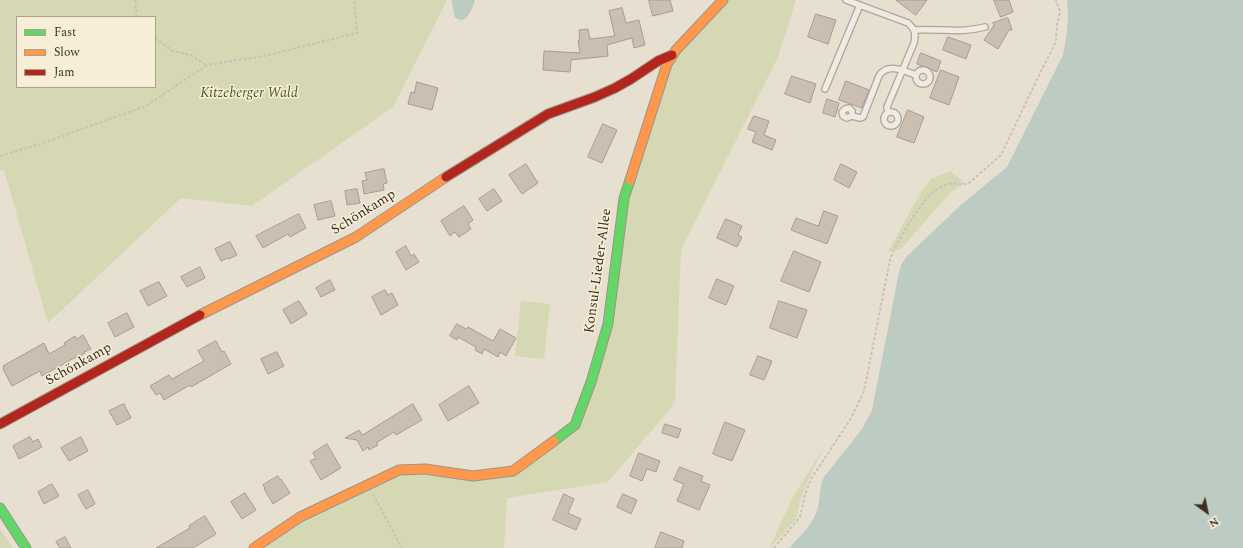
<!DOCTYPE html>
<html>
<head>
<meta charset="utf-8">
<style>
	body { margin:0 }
	#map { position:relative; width:1243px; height:548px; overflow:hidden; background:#e7e0d1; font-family:Spectral,serif }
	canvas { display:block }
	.legend { position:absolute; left:16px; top:16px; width:140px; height:72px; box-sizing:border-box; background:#f7eed8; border:1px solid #ada18e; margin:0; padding:5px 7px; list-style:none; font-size:12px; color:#3d2e20 }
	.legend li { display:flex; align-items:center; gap:8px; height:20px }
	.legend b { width:20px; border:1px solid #ada18e }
	.north { position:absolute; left:1187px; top:492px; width:40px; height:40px; -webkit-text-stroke:3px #f7eed8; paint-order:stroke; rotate:147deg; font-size:11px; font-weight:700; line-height:16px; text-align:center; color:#3d2e20 }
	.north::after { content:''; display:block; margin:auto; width:14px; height:18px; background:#3d2e20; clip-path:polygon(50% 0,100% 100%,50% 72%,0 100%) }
</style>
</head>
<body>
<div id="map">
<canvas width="1243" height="548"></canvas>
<ul class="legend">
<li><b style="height:5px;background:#63d668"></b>Fast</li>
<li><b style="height:5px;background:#ff974d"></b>Slow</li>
<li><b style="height:5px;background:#b3261e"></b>Jam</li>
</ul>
<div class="north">N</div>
</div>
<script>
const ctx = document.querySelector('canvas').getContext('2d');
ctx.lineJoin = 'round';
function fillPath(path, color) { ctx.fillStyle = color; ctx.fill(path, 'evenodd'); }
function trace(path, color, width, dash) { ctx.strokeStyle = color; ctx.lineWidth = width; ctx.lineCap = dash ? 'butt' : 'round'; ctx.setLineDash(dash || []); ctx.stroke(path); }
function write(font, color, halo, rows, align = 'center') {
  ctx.font = font + ' Spectral,serif'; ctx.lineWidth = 3; ctx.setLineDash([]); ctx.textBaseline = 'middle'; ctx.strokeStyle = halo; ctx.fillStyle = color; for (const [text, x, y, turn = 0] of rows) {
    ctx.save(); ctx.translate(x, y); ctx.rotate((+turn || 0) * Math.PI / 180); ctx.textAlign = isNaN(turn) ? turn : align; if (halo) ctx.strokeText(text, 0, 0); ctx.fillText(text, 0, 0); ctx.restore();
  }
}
fillPath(new Path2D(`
	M0 0H447L393 107 252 206 181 198 48 323 4 170 0 171ZM17 17H155V87H17Z
	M726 0H796L778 57 681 250 675 403 608 482 507 498 504 548H264L302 520 400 474 514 472 576 427 614 324 628 199 675 57Z
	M950 171 965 183 951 192 901 249 888 252 919 195 931 179Z
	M521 301 550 304 544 359 515 356Z
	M824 447 809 478 800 502 796 519 770 548H769L794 495Z
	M0 529 13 548H0Z`), '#d6d7b3');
fillPath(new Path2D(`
	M452 0H475C473 6 469 20 461 20 460 20 456 18 455 18L452 3Z
	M1067 0H1243V548H789C798 538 811 527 816 513 821 502 818 489 824 477L862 429 872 410 899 272 901 265 907 256 962 204 1007 167 1063 55C1067 36 1069 19 1067 0Z`), '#bcccc2');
const building = new Path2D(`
	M649 0H670L673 11 653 16Z
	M896 0H927L916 15Z
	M994 0H1009L1013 12 1001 17Z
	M622 8 626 23 639 20 645 45 634 48 632 38 607 45 608 56 571 60 570 72 543 70 544 51 580 53 578 40H580L579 30 588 29 590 39 615 36 609 11Z
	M816 14 836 20 828 44 808 37Z
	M1008 18 1012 30H1009L998 49 984 40 994 25 993 23Z
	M948 37 971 45 966 59 943 50Z
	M921 53 941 61 937 72 917 64Z
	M941 70 959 77 949 105 930 98Z
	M792 76 816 84 810 103 785 94Z
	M846 81 869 90 862 108 839 100Z
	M417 82 438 88 432 110 408 104 411 92 414 93Z
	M827 99 839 103 835 117 823 113Z
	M908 110 924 117 914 143 897 137Z
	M754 116 769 121 764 135 776 140 772 150 752 142 756 132 748 129Z
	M603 124 617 130 602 163 588 157Z
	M526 164 538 183 522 194 509 175Z
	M841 164 857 172 849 188 834 180Z
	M384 169 387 183 383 184 384 190 364 194 362 181 367 180 365 173Z
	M357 189 360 203 347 205 345 191Z
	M494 189 502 201 487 211 479 199Z
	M331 201 335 216 318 220 314 205Z
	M464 206 473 220 468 224 471 229 459 237 455 232 450 236 441 221Z
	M824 211 838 216 827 244 791 230 796 218 818 226Z
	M299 214 306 228 290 237 288 234 263 248 256 236Z
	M726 219 742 226 738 235 742 237 737 247 717 238Z
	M230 242 237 255 229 259 228 258 221 261 215 249Z
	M406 246 411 256 414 254 419 262 406 270 396 252Z
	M794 251 821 262 809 292 781 281Z
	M200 267 205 278 187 287 181 277Z
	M717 279 734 286 726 305 709 298Z
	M330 280 335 290 321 297 316 288Z
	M159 282 167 296 148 306 140 291Z
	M385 290 388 295 392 293 398 305 381 315 372 297Z
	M299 301 307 314 291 324 283 310Z
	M779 301 807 310 797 338 770 328Z
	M127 313 134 327 115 337 108 323Z
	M457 324 466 329 468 327 493 341 500 329 516 338 506 356 500 352 498 357 484 349 482 354 475 350 476 347 458 337 457 340 450 336Z
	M83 335 91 349 84 352 85 353 77 358 76 357 42 376 40 371 12 386 3 369 4 368 3 366 44 343 49 354 65 345 64 343 75 336 77 339Z
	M216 341 222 352 224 351 231 364 191 387 190 385 164 400 160 393 156 395 150 386 169 375 172 379 204 361 198 351Z
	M277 352 284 366 268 374 261 359Z
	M758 356 772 361 764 380 750 375Z
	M469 386 479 403 448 421 439 405Z
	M124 404 131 418 117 425 109 411Z
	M413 404 422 420 396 435 394 432 376 443 378 445 369 450 368 447 363 451 357 440 345 438 359 430 362 435Z
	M725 422 745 430 732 461 713 454Z
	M665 424 681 429 678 438 662 433Z
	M30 437 33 442 38 439 42 447 19 459 13 446Z
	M81 437 88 451 69 461 61 448Z
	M327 444 341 468 321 480 310 461 316 458 313 453Z
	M639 453 660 461 656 472 647 469 642 481 630 476Z
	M680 467 703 476 701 481 710 485 699 510 677 501 684 484 674 480Z
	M278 476 280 480 281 479 290 493 273 504 264 489 265 488 263 485Z
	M52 484 59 496 44 504 38 492Z
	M88 490 95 504 86 509 78 495Z
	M245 493 256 510 242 519 231 502Z
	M564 494 574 499 568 513 581 519 576 530 553 520Z
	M623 494 637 500 631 514 617 507Z
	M205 516 216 534 193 548H156L190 528 189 526Z
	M661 532 684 541 682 548H655Z
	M65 537 71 548H60L56 542Z`);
fillPath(building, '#cbbfb2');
trace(building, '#a89c90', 1);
const lane = new Path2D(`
	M846 0 908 23C915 29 916 34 914 43L887 107 888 112
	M914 30C940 28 959 34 985 27
	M916 77a7 7 0 1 1 14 0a7 7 0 1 1-14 0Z
	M825 89 860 5
	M884 119a7 7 0 1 1 14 0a7 7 0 1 1-14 0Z
	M852 116V111L849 108 845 109 842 112 843 116 847 118 852 116 860 118 863 117 879 76C887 62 904 71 916 75`);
const fast = new Path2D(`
	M554 441 575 425 591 382 608 324 624 198 630 180
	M0 508 26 548`);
const slow = new Path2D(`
	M630 180 667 64 676 50 723 0
	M200 315 356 237 446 177
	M254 548 300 517 399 470 425 469 473 476 513 471 554 441`);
const jam = new Path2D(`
	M446 177 548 114 595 97 615 88 631 79 658 61 672 55
	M0 424 200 315`);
trace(lane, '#ada599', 8);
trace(fast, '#9c958a', 11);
trace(slow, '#9c958a', 11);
trace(jam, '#9c958a', 11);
trace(new Path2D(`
	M135 0 137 17
	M155 38 173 51 191 55 206 65
	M0 156 40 144 146 106 207 65 264 56 357 33 354 0
	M373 494 402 548
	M774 548 800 517 805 495 811 479 850 420 864 391 890 260C895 244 919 205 931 194 936 190 942 186 948 184 955 182 962 186 969 183L1001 155 1042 69 1054 46 1056 40 1057 25 1060 12 1056 0`), '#c8c2b9', 2, [3, 2]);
trace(lane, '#efebe3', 5.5);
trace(fast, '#63d668', 9);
trace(slow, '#ff974d', 9);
trace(jam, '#b3261e', 9);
write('italic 14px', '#4d5a26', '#f7eed8', [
	["Kitzeberger Wald",249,94]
]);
write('14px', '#3d2e20', '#f7eed8', [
	["Schönkamp",364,213,-32],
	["Konsul-Lieder-Allee",599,271,-82],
	["Schönkamp",79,365,-29]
]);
</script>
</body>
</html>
